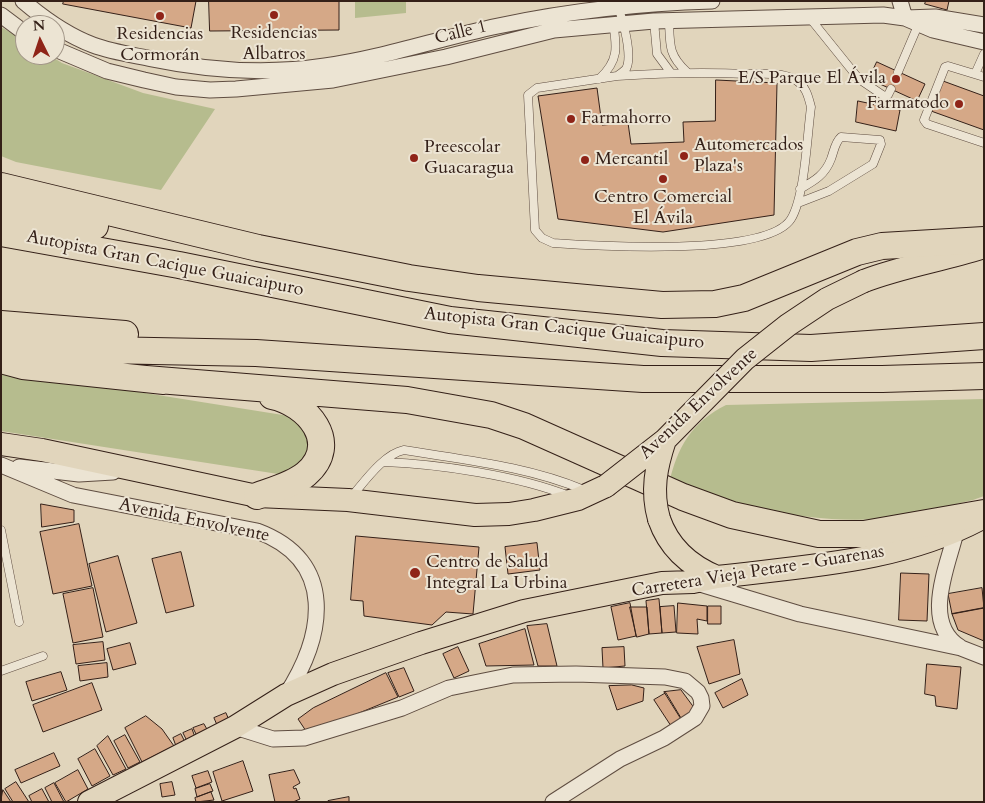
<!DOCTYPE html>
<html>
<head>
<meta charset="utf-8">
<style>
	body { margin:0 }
	#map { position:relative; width:985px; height:803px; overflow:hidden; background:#e1d5bc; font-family:Cardo,serif }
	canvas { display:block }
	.frame { position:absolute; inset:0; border:2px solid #342018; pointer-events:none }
	.north { position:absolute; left:15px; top:15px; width:50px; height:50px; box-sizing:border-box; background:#ece4d3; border:1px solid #a29688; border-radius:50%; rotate:356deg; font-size:14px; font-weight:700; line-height:20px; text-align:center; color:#342018 }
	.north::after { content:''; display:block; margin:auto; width:18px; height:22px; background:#8f2418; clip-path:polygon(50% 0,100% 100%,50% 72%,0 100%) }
</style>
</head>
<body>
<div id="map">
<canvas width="985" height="803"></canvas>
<div class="frame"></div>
<div class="north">N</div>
</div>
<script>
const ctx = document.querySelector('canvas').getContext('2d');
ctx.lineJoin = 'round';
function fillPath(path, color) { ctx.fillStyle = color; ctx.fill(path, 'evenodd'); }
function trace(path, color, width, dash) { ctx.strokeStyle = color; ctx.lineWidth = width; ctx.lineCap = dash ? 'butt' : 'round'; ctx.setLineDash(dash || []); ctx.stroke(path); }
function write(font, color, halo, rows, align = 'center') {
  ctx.font = font + ' Cardo,serif'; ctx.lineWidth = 4; ctx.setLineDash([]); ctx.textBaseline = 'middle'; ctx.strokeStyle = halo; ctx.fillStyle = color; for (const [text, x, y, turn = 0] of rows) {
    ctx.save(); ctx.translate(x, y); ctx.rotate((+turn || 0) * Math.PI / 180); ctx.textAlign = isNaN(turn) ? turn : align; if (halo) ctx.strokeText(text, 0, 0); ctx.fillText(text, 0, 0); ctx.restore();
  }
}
fillPath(new Path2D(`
	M355 1H406V13L355 18Z
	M1 27 25 41V55H49L62 63 143 93 215 109 161 190 16 162 1 156Z
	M1 370 289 416 301 424 312 447 291 476 1 431Z
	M984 399V496L973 500C942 507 910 517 879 519 807 524 738 505 669 484 677 447 692 422 726 405Z`), '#b6bc8e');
const building = new Path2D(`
	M64 1H196L191 28 63 4Z
	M209 1H339V30L210 31Z
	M926 1H949L947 10 925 4Z
	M877 62 925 84 917 101 869 79Z
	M716 80 777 83 774 215 663 232 558 219 538 96 597 88 602 125 628 123 631 144 684 142 683 122 715 121Z
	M943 81 984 96V130L931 111Z
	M858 101 900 110 896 131 856 122Z
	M41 504 74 510V522L42 527Z
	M79 524 92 586 53 594 40 532Z
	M356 536 479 547 473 614 446 612 432 625 364 616 363 601 351 600Z
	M537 543 540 570 508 574 505 547Z
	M181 552 194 606 166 613 152 559Z
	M118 556 137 623 106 632 89 564Z
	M901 573 929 574 927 621 899 620Z
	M93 588 103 637 73 643 63 594Z
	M982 588 984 608 952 614 948 594Z
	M659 599 662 633 649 634 646 601Z
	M630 603 636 636 618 640 611 607Z
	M678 603 707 606V621L697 619 698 634 677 633Z
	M674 606 676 632 662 633 660 607Z
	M708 606H721V624H708Z
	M630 607H647L649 634 637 637Z
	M984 608V641L958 630 952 614Z
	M547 624 557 666H538L527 626Z
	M525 629 534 665 486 666 479 644Z
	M734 640 740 674 709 684 697 647Z
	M103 642 105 660 76 664 73 645Z
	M130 643 136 664 113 670 107 649Z
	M458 647 469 671 454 678 443 654Z
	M624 647 625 666 603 668 602 648Z
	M107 663 108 677 80 681 78 666Z
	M927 664 961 667 957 709 936 706 935 696 925 694Z
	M404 668 414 691 399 697 388 673Z
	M61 672 67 690 32 701 26 682Z
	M386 673 398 697 308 734 298 719 313 708Z
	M742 679 748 695 723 708 715 693Z
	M92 683 102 710 43 732 33 705Z
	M632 685 644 688 643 701 617 710 609 686Z
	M681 690 695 709 684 724 664 692Z
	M666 693 684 723 673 729 654 700Z
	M226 713 229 720 217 725 214 718Z
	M146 716 162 729 174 746 142 762 125 728Z
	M204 724 208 731 197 736 193 728Z
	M192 729 195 737 187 741 183 733Z
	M181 734 185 742 176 746 173 738Z
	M125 735 140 762 128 768 114 741Z
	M108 736 126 769 113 775 97 746Z
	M95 749 110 776 92 786 78 759Z
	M54 753 60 766 21 783 15 770Z
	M243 761 253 791 222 801 213 772Z
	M78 770 88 789 66 802 55 783Z
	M294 770 300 783 293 787 294 789 296 788 300 799 293 802H275L269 775Z
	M208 771 212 782 196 788 192 776Z
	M16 782 29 802H13L5 789Z
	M172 782 175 795 162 797 160 784Z
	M54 783 64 802H52L45 788Z
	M210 784 213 791 197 797 195 789Z
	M42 789 49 802H32L29 796Z
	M3 790 11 802H1Z
	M211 792 214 800 196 802 195 798Z
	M349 797V802H328V801Z`);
fillPath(building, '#d5a887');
trace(building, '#342018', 1);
const service = new Path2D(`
	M809 17 859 79 884 96 888 95 891 89
	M669 20C670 44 668 55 687 72
	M654 21 657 54 671 73
	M898 72 919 23
	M975 74 984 54
	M617 76C661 73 704 72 748 74 763 74 781 72 794 79 806 86 808 95 811 107 807 136 805 196 791 219 767 257 596 246 553 243L542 238 535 230 528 95 537 88 617 76C620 74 624 71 626 69 633 56 623 20 618 7
	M984 77 948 66 945 67 924 120 927 124 984 143
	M599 79C619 61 617 47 613 22
	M798 203 829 191 873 164 881 144 880 140 841 137C835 142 834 151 831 159 825 175 814 181 800 189
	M384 462C439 464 519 476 569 496
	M352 496C365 481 384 454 404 450 464 460 527 466 584 490
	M1 530 19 622
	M1 671 43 656`);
const minor = new Path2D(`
	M23 1C43 18 69 36 93 45 112 52 133 55 152 59 210 71 266 75 325 66 383 58 440 38 498 26 569 11 640 3 712 1
	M900 1 905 18 933 30 984 42
	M1 15 25 33
	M55 49 107 71 144 80 176 87 210 90 236 89 333 80 446 57 554 30 654 21 883 15 905 18 935 17 984 25
	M1 465 73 495 257 531C338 561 324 636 286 695
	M19 467 79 474 113 472
	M956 532C948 566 921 623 960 647
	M697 583 800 614 961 648 984 657
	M235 727 273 739 304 738 402 708 449 688 513 675 576 674 665 677 685 681 698 692 701 698 702 706 695 718 664 738 620 759 553 802`);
const primary = new Path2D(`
	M864 281C903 266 944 260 984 247
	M1 444 42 450 257 496 348 500 475 515 509 514 534 510 578 499 606 486
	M659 519C669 548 690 566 717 577
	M89 802 235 727 286 695 333 674 421 643 524 611 662 583 693 582 717 577C807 566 902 562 984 517`);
const motorway = new Path2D(`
	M1 186 258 248 409 278 478 288 662 305 715 304 744 298 857 252 882 246 984 240
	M1 208 95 226
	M1 233 179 265 450 320 662 343 811 348 984 336
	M1 324 125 334
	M1 348 256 353 643 379H882L984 376
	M1 360 23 366 164 381
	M146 379 407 400 491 415 524 426 683 497 732 515 819 534H864L984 513
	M257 496C273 490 293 485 306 474 342 443 307 403 272 396`);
trace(service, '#5f4d41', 9);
trace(minor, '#5f4d41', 17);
trace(primary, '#342018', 24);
trace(motorway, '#342018', 28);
trace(service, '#ece4d3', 8);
trace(minor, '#ece4d3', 15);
trace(primary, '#e1d5bc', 22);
trace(motorway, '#e1d5bc', 26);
const primaryBridge = new Path2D(`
	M606 486 665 440 745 359 788 325 827 299 864 281
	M659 519C651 491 656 467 665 440`);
trace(primaryBridge, '#342018', 24, []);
trace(primaryBridge, '#e1d5bc', 22);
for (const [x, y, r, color] of [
	[274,15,5,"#8f2418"],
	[160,16,5,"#8f2418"],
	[896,79,5,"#8f2418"],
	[959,104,5,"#8f2418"],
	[571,119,5,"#8f2418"],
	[684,156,5,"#8f2418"],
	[414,158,5,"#8f2418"],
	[585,160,5,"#8f2418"],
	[663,179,5,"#8f2418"],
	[415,573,6,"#8f2418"]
]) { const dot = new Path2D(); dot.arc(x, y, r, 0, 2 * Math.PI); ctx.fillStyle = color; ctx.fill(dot); trace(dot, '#ece4d3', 2); }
write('18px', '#342018', '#ece4d3', [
	["Calle 1",461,33,-14],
	["Autopista Gran Cacique Guaicaipuro",165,264,11],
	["Autopista Gran Cacique Guaicaipuro",564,329,6],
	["Avenida Envolvente",699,404,-43],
	["Avenida Envolvente",194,521,12],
	["Carretera Vieja Petare - Guarenas",758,572,-9]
]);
write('18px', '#342018', '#ece4d3', [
	["Residencias",274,34,"center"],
	["Albatros",274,55,"center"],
	["Residencias",160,35,"center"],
	["Cormorán",160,56,"center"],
	["E/S Parque El Ávila",886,79,"right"],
	["Farmatodo",949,104,"right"],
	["Farmahorro",581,119],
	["Automercados",694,146],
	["Plaza's",694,167],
	["Preescolar",424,148],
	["Guacaragua",424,169],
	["Mercantil",595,160],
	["Centro Comercial",663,198,"center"],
	["El Ávila",663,219,"center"],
	["Centro de Salud",426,563],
	["Integral La Urbina",426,584]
], 'left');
</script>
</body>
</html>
